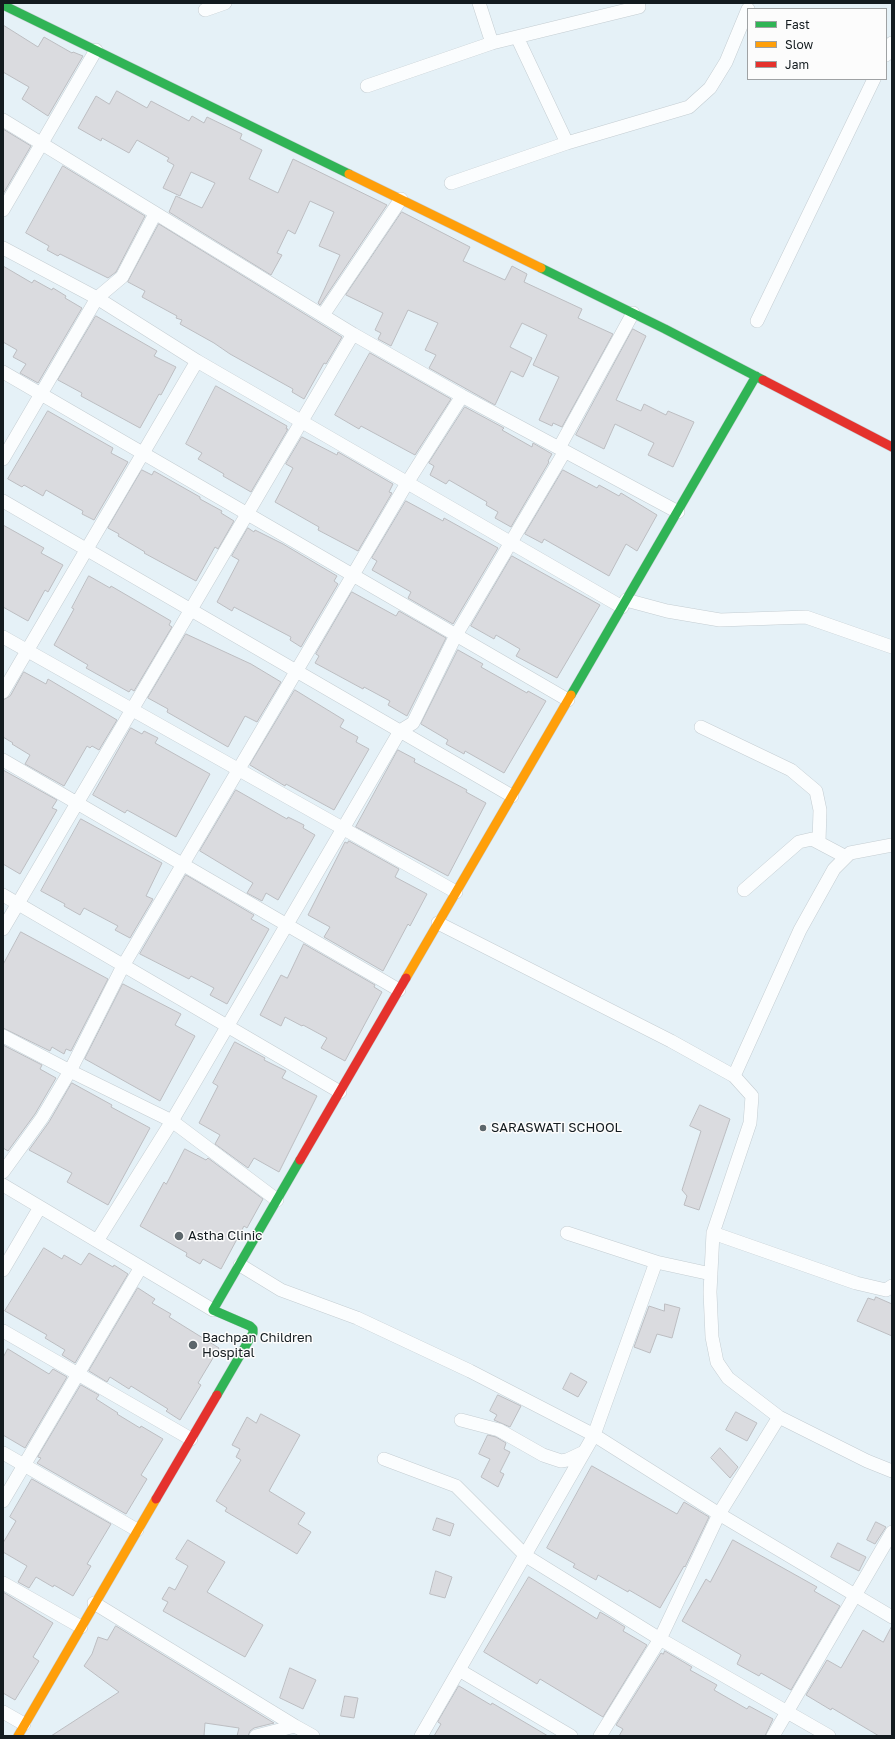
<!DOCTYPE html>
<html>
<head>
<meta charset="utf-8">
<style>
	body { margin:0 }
	#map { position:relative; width:895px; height:1739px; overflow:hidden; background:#e5f1f7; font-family:"Golos Text",sans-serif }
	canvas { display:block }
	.frame { position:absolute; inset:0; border:4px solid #131b1f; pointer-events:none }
	.legend { position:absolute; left:747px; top:8px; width:140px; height:72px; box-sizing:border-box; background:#fcfcfc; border:1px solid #9fa2a4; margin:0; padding:5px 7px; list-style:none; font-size:12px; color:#131b1f }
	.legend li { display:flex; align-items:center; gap:8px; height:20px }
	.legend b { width:20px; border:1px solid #9fa2a4 }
</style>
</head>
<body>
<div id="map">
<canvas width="895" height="1739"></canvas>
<div class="frame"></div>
<ul class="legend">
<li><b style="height:5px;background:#30b455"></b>Fast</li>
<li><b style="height:5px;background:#ff9f0a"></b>Slow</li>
<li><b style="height:5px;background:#e5322d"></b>Jam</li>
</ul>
</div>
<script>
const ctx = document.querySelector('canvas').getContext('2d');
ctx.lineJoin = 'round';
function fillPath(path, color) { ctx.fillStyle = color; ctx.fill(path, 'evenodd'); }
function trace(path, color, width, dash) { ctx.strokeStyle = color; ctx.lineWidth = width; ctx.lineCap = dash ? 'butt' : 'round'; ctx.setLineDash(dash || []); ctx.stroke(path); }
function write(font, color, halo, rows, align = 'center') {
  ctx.font = font + ' "Golos Text",sans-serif'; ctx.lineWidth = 3; ctx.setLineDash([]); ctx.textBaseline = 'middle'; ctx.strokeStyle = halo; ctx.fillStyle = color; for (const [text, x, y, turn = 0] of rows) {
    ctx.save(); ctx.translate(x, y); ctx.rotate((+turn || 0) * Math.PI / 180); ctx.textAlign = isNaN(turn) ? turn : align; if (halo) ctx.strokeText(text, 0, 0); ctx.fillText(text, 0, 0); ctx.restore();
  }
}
const building = new Path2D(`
	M3 25 38 47 44 37 72 53 73 52 83 56 48 116 22 99 29 87 3 72Z
	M117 91 147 108 151 101 189 121 192 116 204 123 207 117 242 134 240 139 262 150 249 179 278 193 293 159 387 205 320 305 318 303 340 255 319 246 334 212 310 201 295 234 288 230 277 253 282 255 271 275 169 212 176 196 202 208 215 183 191 172 180 196 163 188 174 165 167 161 169 158 137 140 129 153 102 138 101 141 78 128 96 96 109 104Z
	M3 129 31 146 3 194Z
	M63 166 145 216 116 272 108 278 60 254 58 256 47 250 49 246 26 233Z
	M402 212 470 247 463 261 505 280 512 266 527 274 524 282 582 309 578 318 613 334 562 427 553 423 552 426 539 420 559 377 533 365 547 335 522 323 510 347 532 358 523 377 511 371 495 405 429 368 436 355 425 350 438 323 408 310 391 346 378 339 381 333 375 330 383 313 346 295Z
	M159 224 342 337 326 364 324 363 304 399 292 392 293 389 230 354 214 343 180 324 182 320 176 318 177 316 142 297 145 291 128 282Z
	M3 266 32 283 34 280 52 290 53 288 66 296 65 298 82 308 38 383 20 373 26 364 13 357 17 350 3 342Z
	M96 316 157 351 154 356 176 367 161 395 159 394 140 428 81 396 82 393 58 380Z
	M633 329 646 336 616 400 641 411 644 404 666 415 668 411 694 422 673 467 648 455 654 443 615 424 604 449 576 435Z
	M370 353 451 399 415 455 361 426 359 429 335 415Z
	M216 386 287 426 286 429H288L251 492 223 476 224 474 198 459 202 453 186 444Z
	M465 407 504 428 502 430 532 447 533 443 552 454 548 461 549 462 511 527 495 518 498 512 486 505 487 502 449 480 446 484 430 475 434 466 429 463Z
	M48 411 113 448 111 453 128 462 94 520 82 514 83 511 46 490 43 496 24 485 22 487 8 479Z
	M302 437 337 455 338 452 393 484 389 492 392 493 358 551 318 530 319 527 275 502 293 468 286 464Z
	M142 470 152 475 154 471 200 497V499L222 511 221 513 234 521 218 549 215 547 196 581 144 553 145 552 118 536 119 534 108 528Z
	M563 470 597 488 599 485 619 496 621 493 657 515 637 551 626 544 609 576 544 539 542 543 525 534Z
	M406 501 443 521 444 518 498 548 453 624 408 598 411 592 372 570 377 561 372 558Z
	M3 525 44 548 41 553 63 565 48 592 45 590 28 621 3 607Z
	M248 528 254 532 255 530 283 544 337 576 334 581 338 584 301 647 290 640 291 637 234 607 232 611 217 602 239 560 232 556Z
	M512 556 600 605 557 678 516 656 520 649 496 635 494 639 471 626Z
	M89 576 110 588 111 586 171 621 169 625 172 627 134 691 131 689 129 692 86 668 88 665 54 645 74 609 72 608Z
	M352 592 396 616 399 611 446 638 407 716 388 705 390 701 364 687 363 689 315 663 319 656 316 654Z
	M186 634 251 664 281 682 257 722 245 716 228 747 167 712 168 709 148 698Z
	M458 650 483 664 481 667 527 693 528 691 546 701 504 773 465 751 464 754 446 744 448 740 421 724Z
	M24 672 46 684 48 679 117 720 99 750 92 746 90 748 87 746 64 786 25 764 30 755 12 744 13 743 3 737V700L10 696Z
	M295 690 344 720 340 727 358 737 356 742 369 749 334 810 286 784 285 786 250 765Z
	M131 728 142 734 144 731 158 738 155 743 210 774 176 837 127 810 125 813 93 795Z
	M398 750 415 759 414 762 467 790 466 792 486 803 448 876 356 827Z
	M3 770 57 800 52 808 57 810 20 874 3 864Z
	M236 790 287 819 288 817 304 825 303 828 315 835 278 900 266 893 262 901 247 893 253 883 200 851Z
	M81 819 162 863 146 896 153 899 130 938 115 930 118 926 84 908 80 915 64 906 65 904 41 891Z
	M349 841 399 869 395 877 427 894 410 926 408 924 383 971 324 937 330 927 308 915 345 842 347 843Z
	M186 875 254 915 251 919 269 929 227 1004 210 995 214 988 191 976 189 979 140 954Z
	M21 932 108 979 71 1051 66 1049 64 1054 52 1047 50 1051 3 1028V965Z
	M304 944 375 985 374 987 382 992 345 1061 321 1048 327 1038 303 1025 302 1026 285 1017 281 1026 260 1015 281 975 287 978Z
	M123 984 181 1014 175 1025 195 1036 160 1101 85 1059Z
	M235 1042 265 1058 264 1060 286 1071 282 1078 317 1096 279 1172 254 1158 248 1168 215 1144 220 1135 199 1123 218 1086 213 1083Z
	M3 1045 42 1065 40 1069 56 1078 35 1114 8 1151 3 1148Z
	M72 1083 112 1105 111 1107 150 1128 108 1205 67 1182 72 1173 29 1150 49 1122Z
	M700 1105 730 1119 699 1210 684 1205 687 1196 682 1190 701 1131 690 1126Z
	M185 1149 206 1160 208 1158 263 1199 247 1228 244 1226 221 1269 203 1259 200 1264 186 1256 187 1253 140 1226 164 1182 166 1184Z
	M44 1248 62 1259 64 1255 81 1265 89 1253 113 1267 114 1265 128 1274 75 1363 62 1355 65 1350 45 1338 47 1335 5 1311Z
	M138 1288 155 1299 152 1303 171 1314 169 1317 219 1348 198 1383 201 1385 180 1420 166 1411 168 1409 131 1386 129 1389 110 1377 107 1382 89 1371Z
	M876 1297 892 1304V1336L857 1321 868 1298 874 1300Z
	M665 1304 680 1308 672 1338 657 1334 650 1353 634 1347 649 1306 664 1311Z
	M8 1349 49 1374 53 1369 67 1377 25 1448 3 1435V1358Z
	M571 1373 587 1382 578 1397 563 1389Z
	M81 1385 99 1395 96 1399 118 1413 117 1414 140 1428 141 1426 163 1439 141 1475 147 1479 126 1514 37 1463 41 1458 38 1457Z
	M498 1395 521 1406 510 1427 494 1420 497 1415 490 1411Z
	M736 1412 757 1423 747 1441 726 1430Z
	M261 1414 300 1435 269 1491 305 1513 298 1524 311 1532 297 1554 225 1511 227 1508 216 1501 241 1460 236 1457 240 1449 232 1445 247 1417 256 1423Z
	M488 1435 496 1437 506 1443 504 1449 510 1452 500 1472 504 1474 498 1487 481 1477 490 1459 479 1454Z
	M720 1448 738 1467 730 1478 711 1458Z
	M592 1466 677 1514 684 1502 709 1517 685 1567 684 1566 660 1608 629 1590 628 1592 598 1575 596 1580 573 1567 575 1564 547 1548Z
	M32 1479 111 1524 87 1564 91 1566 73 1596 54 1585 53 1587 36 1577 29 1588 18 1582 27 1566 3 1552V1543L16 1521 10 1517Z
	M437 1518 454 1524 450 1536 433 1530Z
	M876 1522 886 1527 875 1544 867 1540Z
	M188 1540 225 1562 207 1592 263 1625 245 1657 163 1611 168 1602 162 1599 169 1587 175 1590 188 1566 176 1559Z
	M733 1540 817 1587 814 1591 840 1606 791 1690 761 1673 759 1676 737 1664 741 1655 682 1621 706 1579 710 1582Z
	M838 1543 866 1557 859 1571 831 1557Z
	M436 1571 452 1577 445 1598 430 1594Z
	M529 1577 597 1619 600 1612 612 1619 625 1627 623 1631 647 1645 603 1717 540 1679 537 1684 484 1652Z
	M3 1592 53 1623 33 1657 39 1661 15 1700 3 1693Z
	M116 1626 274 1723 254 1728 250 1731 248 1736H237L239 1728 205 1723 204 1736H51L119 1692 84 1666 92 1654 98 1637 107 1640Z
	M892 1626V1736H879L832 1708 831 1710 806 1695 827 1660 841 1668 863 1630 883 1642Z
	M665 1651 692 1667 690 1670 717 1685 714 1690 747 1709 749 1706 773 1719 765 1736H619L623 1729 616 1725 661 1653 663 1654Z
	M290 1668 316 1680 303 1709 280 1698Z
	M459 1686 491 1705 492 1703 548 1736H434L441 1724 438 1722Z
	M345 1696 358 1698 354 1718 341 1716Z`);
fillPath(building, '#dadbdf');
trace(building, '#bcbdc1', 1);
const street = new Path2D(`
	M205 10 225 3
	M517 37 567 143
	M492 43 639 7 638 3
	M886 55 892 43
	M367 86 492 43 479 3
	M3 120 353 334 462 396 678 512
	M451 183 567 143 689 107 710 88 726 62 748 9
	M3 210 96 50
	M3 248 97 298 197 361 622 607
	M323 315 401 199
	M757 321 874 79
	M3 372 568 700
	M559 448 633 313
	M3 459 97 298 122 277 155 214
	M3 501 512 796
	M626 600 667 611 720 620 806 617 892 647
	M3 637 456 892
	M3 692 197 361
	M701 727 791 770 816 791 820 810 819 842
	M3 760 399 990
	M892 845 850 853 834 869 800 930 734 1076 752 1096 750 1123 713 1233 710 1292 712 1337 717 1362 728 1378 779 1417 867 1461 892 1471
	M744 890 799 842 812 839 846 857
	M3 895 340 1092
	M438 923 671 1041 734 1076
	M3 929 353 334
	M3 1036 70 1071 172 1121 277 1200
	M3 1172 42 1118 70 1071 123 966 407 483 462 396
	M3 1185 213 1310
	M713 1233 856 1283 886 1290 892 1286
	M97 1241 172 1121 400 731 413 723 456 635 565 451
	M656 1262 711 1274
	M240 1265 281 1290 357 1318 470 1371 594 1435 656 1262 567 1233
	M3 1270 40 1207
	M3 1331 191 1439
	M461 1420 499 1430 543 1455 561 1461 567 1460 584 1452
	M3 1453 137 1530
	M384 1459 456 1486 526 1556 660 1639 829 1736
	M3 1501 141 1267
	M3 1583 81 1627
	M94 1603 295 1726 313 1736
	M459 1670 571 1736
	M3 1712 24 1724
	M256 1736 295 1726
	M421 1736 594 1435 719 1514 892 1617
	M600 1736 660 1639 719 1514 779 1417
	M773 1736 892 1532`);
const fast = new Path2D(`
	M3 5 349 174
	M541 268 665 329 763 380
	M571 695 756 376
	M217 1395 253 1333V1329L250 1326 213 1310 300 1160`);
const slow = new Path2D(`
	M349 174 541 268
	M406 978 571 695
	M18 1736 156 1499`);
const jam = new Path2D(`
	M763 380 892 447
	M300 1160 406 978
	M156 1499 217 1395`);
trace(street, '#c4cdd2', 14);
trace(fast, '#c4cdd2', 10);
trace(slow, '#c4cdd2', 10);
trace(jam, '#c4cdd2', 10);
trace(street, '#fbfdfe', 13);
trace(fast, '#30b455', 9);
trace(slow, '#ff9f0a', 9);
trace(jam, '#e5322d', 9);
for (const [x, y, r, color] of [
	[483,1128,4,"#5c666b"],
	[179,1236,5,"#5c666b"],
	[193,1345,5,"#5c666b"]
]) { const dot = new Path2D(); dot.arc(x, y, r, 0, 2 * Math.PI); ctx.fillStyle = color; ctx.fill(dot); trace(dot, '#fcfcfc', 1.5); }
write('13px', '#131b1f', '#fcfcfc', [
	["SARASWATI SCHOOL",491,1128],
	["Astha Clinic",188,1236],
	["Bachpan Children",202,1338],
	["Hospital",202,1353]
], 'left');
</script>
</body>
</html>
